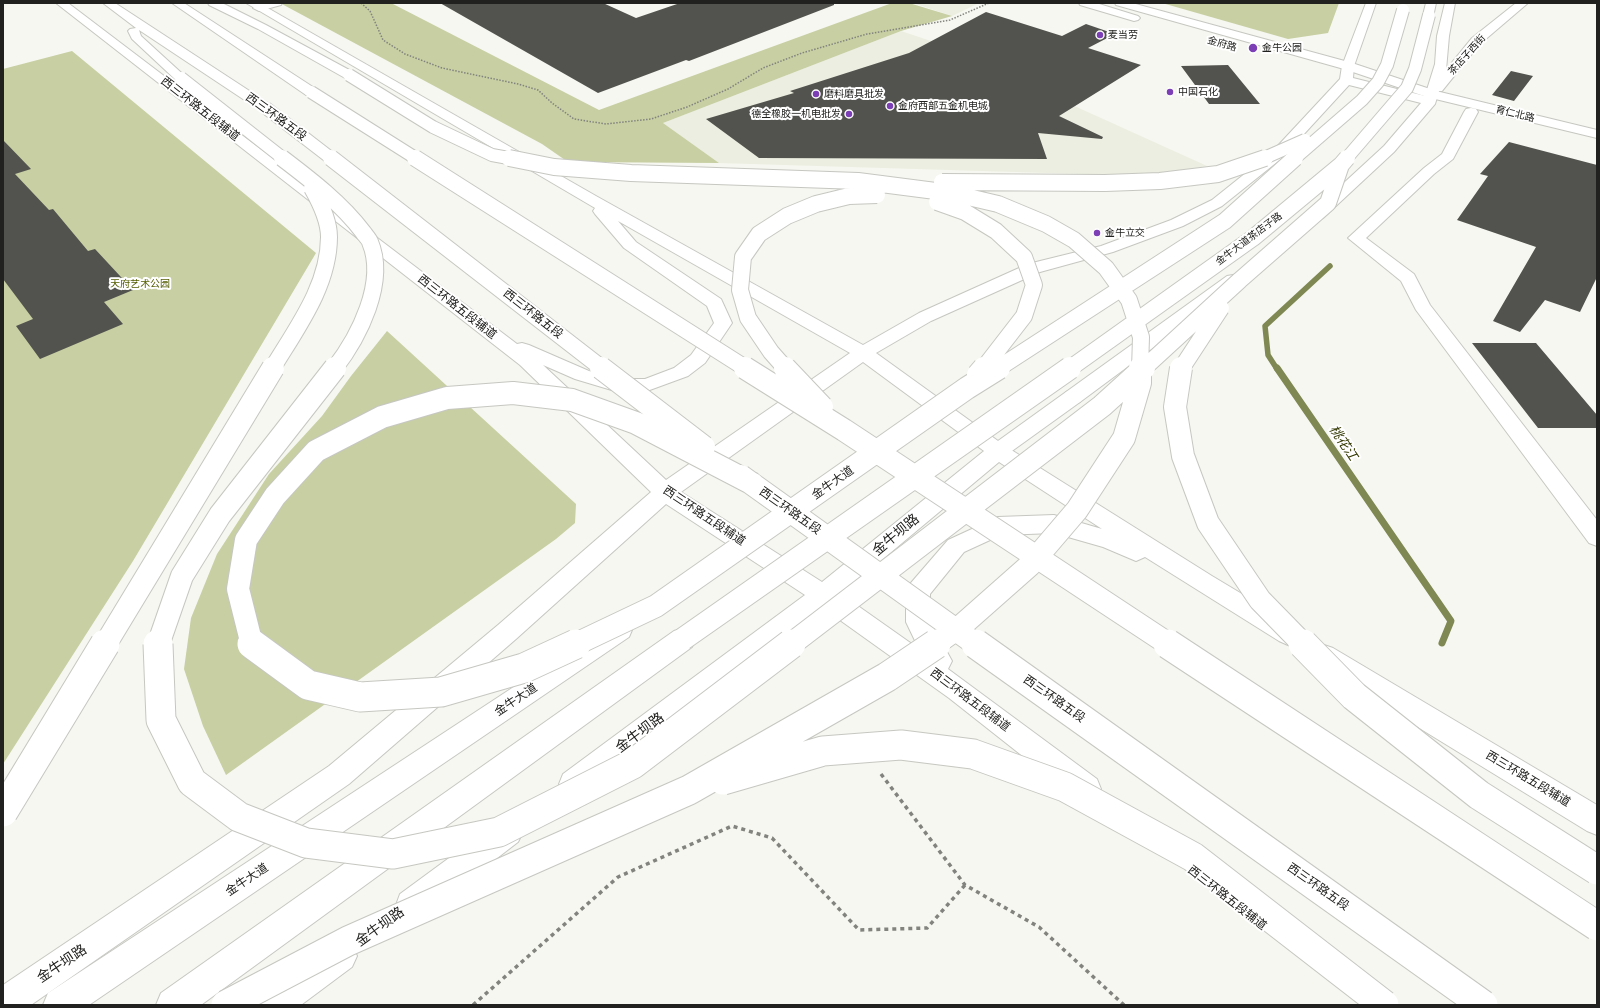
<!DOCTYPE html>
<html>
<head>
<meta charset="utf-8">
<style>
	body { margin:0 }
	#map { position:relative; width:1600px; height:1008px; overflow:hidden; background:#f6f7f0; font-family:Figtree,sans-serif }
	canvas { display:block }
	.frame { position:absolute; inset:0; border:4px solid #21221f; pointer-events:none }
</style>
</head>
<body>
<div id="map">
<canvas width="1600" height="1008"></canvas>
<div class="frame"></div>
</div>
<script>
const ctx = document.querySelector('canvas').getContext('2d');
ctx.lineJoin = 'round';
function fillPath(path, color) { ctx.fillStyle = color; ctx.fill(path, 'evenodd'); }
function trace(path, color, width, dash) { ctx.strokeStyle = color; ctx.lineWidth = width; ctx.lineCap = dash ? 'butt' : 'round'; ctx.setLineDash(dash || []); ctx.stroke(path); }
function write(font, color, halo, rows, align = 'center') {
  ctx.font = font + ' Figtree,"Noto Sans SC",sans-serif'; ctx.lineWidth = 4; ctx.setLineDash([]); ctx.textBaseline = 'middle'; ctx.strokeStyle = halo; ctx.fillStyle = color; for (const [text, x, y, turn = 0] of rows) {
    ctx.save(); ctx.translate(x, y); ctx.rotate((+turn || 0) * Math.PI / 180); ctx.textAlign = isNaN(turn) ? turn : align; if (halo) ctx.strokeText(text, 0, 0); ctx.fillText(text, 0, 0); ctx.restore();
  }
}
fillPath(new Path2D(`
	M913 3H979L952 16Z
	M901 31 1053 82 1039 90 1207 166 1148 176 719 163 663 123Z`), '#ebeee0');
fillPath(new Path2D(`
	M280 3H391L599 110 892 3H909L952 16 901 31 663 123 719 163 568 162 542 144Z
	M1162 3H1339L1328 33 1288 39Z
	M72 51 316 253 133 561 3 764V69Z
	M387 331 576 504 575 523 556 539 226 775 203 726 184 669 191 618 217 554 269 474 322 416 351 376Z`), '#c7cfa3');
trace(new Path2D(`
	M1277 369 1268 355 1265 326 1330 266`), '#7f8752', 5.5);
trace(new Path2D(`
	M1277 368 1451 621 1442 643`), '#7f8752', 7);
fillPath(new Path2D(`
	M440 3H603L636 18 680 3H834V5L689 61 686 60 598 93Z
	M986 12 1062 36 1086 24 1115 34 1088 48 1141 65 1059 116 1103 137 1102 139 1038 133 1047 159 759 158 706 119 794 93 790 91 909 53Z
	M1228 65 1260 104H1209L1181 66Z
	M1511 71 1533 76 1514 101 1492 95Z
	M3 140 31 169 15 174 49 210 53 209 88 251 95 249 133 290 104 302 123 324 40 359 16 326 33 319 3 279Z
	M1509 142 1597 165V277L1580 312 1545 300 1520 332 1493 321 1536 247 1457 220 1488 176 1480 174Z
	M1472 343H1536L1597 415V428H1538Z`), '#52534e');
const minor = new Path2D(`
	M265 3H282L281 5 259 11 253 8 255 6Z
	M1079 3H1096L1138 16 1140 18 1138 20 1134 21 1080 5Z
	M1115 3H1132L1352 63 1436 91 1597 130V138L1427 97 1344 69 1116 5Z
	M1471 108 1476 109 1478 112 1453 159 1434 174 1366 238 1414 274 1430 305 1597 520V546L1589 543 1416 310 1401 281 1348 238 1424 168 1442 154 1464 112 1466 109Z
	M1073 390 1080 392 1083 397 1080 402 1005 456 998 458 991 456 988 451 991 446 1066 392Z`);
const major = new Path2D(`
	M56 3H68L517 344 522 343 529 345 589 371 616 379H645L674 368 691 355 714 323 707 306 624 248 595 214 593 211 595 208 246 3H259L596 196 863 345 919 313 1028 264 1101 246 1171 220 1212 200 1272 152 1340 79 1342 66 1366 3H1376L1354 66 1353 78 1425 96 1435 64 1437 36 1445 3H1455L1449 36 1446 70 1472 38 1516 3H1528L1480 44 1442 91H1439L1435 104 1394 152 1323 218 1317 220 1311 218 1309 215 1384 146 1421 103 1349 85 1282 158 1222 206 1183 226 1113 252 1040 272 931 321 876 353 1005 446 1212 576 1297 627 1300 634 1297 641 1288 645 1279 641 1145 557 1136 561 1103 547 1054 533 1001 535 964 552 930 594V621L952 661 948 669 1097 779 1101 789 1097 799 1087 803 1077 799 949 698 823 608 583 794 573 798 563 794 559 784 563 774 805 595 666 504 516 639 349 784 31 1005H3V985L329 766 498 625 651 492 520 365ZM618 221 850 353 666 480 543 365 575 379 615 391H647L688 376 705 363 732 323 721 299 636 242ZM863 362 984 451 822 582 681 492ZM999 462 1102 529 1054 515 998 517 948 540 910 584 906 591V622L919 649 841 594Z
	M1233 275 1239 276 1242 280 1239 284 1080 402 1073 404 1066 402 1063 397 1066 392 1227 276Z
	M1324 645 1333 648 1597 805V835L1587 831 1315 664 1311 656 1315 648Z
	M508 817 518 822 523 832 518 842 422 916 411 920 400 916 396 905 400 894 498 822Z
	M341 940 352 945 357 956 352 967 301 1005H257L262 993 330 945Z`);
const highway = new Path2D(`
	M103 3H115L271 105 273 108 271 111H261L139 30 141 36 187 78 185 81H177L132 39 128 31 130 29 136 28Z
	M172 3H184L316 89 317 92 316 95H306Z
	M208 3H222L266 25 353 72 355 75 353 78H345L258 29 209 5Z
	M1426 3H1436L1433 17H1425L1423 15Z
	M620 619 629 623 632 630 629 637 89 1005H43L48 993 611 623Z
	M683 628 692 631 695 639 692 647 201 1005H156L161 993 674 631Z`);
trace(minor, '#c6c7c1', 2);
trace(major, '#c6c7c1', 2);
trace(highway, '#c6c7c1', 2);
trace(new Path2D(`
	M361 3 370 11 383 40 405 54 442 68 518 84 538 90 552 103 574 119 606 124 651 119 687 107 728 89 763 68 802 53 867 34 950 20 989 3`), '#82837e', 1.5, [1.5, 1.5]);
trace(new Path2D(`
	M881 774 965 885 1039 927 1124 1005
	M473 1005 618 877 732 826 772 838 859 930 927 928 965 885`), '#82837e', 3.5, [4, 4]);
fillPath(minor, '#fff');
fillPath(major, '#fff');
fillPath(highway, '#fff');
const highwayBridgeFar3 = new Path2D(`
	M349 75 433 127 492 155 514 159
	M181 78 284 159
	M311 92 417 159
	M266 108 332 159
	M1262 159 1305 140
	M1294 159 1362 100 1378 82 1387 65 1403 10
	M1346 159 1407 88 1415 69 1429 15`);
const highwayBridgeFar2 = new Path2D(`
	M282 158C311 180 342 204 363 232 365 235 369 239 370 242 387 282 359 337 334 369
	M331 158 603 369
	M415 158 747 369
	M509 158 554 167 631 173 858 181 951 193 998 204 1046 224 1074 240 1106 268 1129 300 1141 337 1140 369
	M942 182 1105 183 1160 181 1218 174 1265 158
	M937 202 965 212 996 231 1024 257 1034 285 1024 316 983 369
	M272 369C296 329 329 286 329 237 329 220 320 202 312 188
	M786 369 771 352 748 318 740 290 743 257 759 234 787 216 816 204 849 196 877 195
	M997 369 1225 221 1295 158
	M1069 369 1253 238 1341 165 1347 158
	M1143 369 1240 280 1328 203 1341 165
	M1181 369 1221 308`);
const highwayBridgeFar1 = new Path2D(`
	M601 368 704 447
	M745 368 844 430 1170 645
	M785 368 822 407
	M1181 368 1175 407 1183 456 1208 523 1260 600 1304 645
	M978 375 984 368
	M741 476 977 645
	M683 639 1070 368
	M105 645 273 368
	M158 645 182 576 220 515 335 368
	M252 645 238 589 246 540 275 496 316 451 382 417 447 398 513 393 572 400 636 423 753 484
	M574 645 656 606 967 388 999 368
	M790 645 1102 406 1144 368
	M934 645 961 626 1030 565 1077 510 1124 438 1140 383V368`);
const highwayBridge = new Path2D(`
	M158 644 161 720 192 782 239 817 306 843 393 854 499 832 633 764 791 644
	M252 644 308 685 360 697 441 692 524 668 576 644
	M976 644 1483 1005
	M1168 644 1597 926
	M1303 644 1354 696 1479 795 1597 870
	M723 780 823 751 901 745 973 754 1065 787 1193 857 1384 1005
	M3 812 105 644
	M226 1005 348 941 689 790 887 677 936 644`);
trace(highwayBridgeFar3, '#c6c7c1', 14, []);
trace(highwayBridgeFar2, '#c6c7c1', 18, []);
trace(highwayBridgeFar1, '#c6c7c1', 24, []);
trace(highwayBridge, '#c6c7c1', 31, []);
trace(highwayBridgeFar3, '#fff', 12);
trace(highwayBridgeFar2, '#fff', 16);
trace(highwayBridgeFar1, '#fff', 22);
trace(highwayBridge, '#fff', 29);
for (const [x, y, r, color] of [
	[1100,35,4,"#7c3fb5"],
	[1253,48,5,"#7c3fb5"],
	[1170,92,4,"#7c3fb5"],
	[816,94,4,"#7c3fb5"],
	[890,106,4,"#7c3fb5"],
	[849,114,4,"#7c3fb5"],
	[1097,233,4,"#7c3fb5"]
]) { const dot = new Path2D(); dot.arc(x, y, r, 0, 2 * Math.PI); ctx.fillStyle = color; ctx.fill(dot); trace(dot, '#fff', 1.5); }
write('10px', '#21221f', '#fff', [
	["麦当劳",1108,35],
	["金牛公园",1262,48],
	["中国石化",1178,92],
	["磨料磨具批发",824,94],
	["金府西部五金机电城",898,106],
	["德全橡胶一机电批发",841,114,"right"],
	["金牛立交",1105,233]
], 'left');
write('10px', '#21221f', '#fff', [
	["金府路",1222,44,16],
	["茶店子西街",1467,55,-48],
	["育仁北路",1515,114,14],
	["金牛大道茶店子路",1249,239,-37]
]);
write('10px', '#535c01', '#fff', [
	["天府艺术公园",140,284]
]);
write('12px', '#21221f', '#fff', [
	["西三环路五段辅道",200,109,38],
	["西三环路五段",276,117,36],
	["西三环路五段辅道",457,307,38],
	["西三环路五段",533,314,38],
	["金牛大道",833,483,-35],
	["西三环路五段",790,511,35],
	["西三环路五段辅道",704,516,34],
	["西三环路五段",1054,699,35],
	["金牛大道",516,700,-34],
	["西三环路五段辅道",970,700,37],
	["西三环路五段辅道",1528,779,31],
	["金牛大道",247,880,-34],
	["西三环路五段",1318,887,35],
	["西三环路五段辅道",1227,898,38]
]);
write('italic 13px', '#333900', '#fff', [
	["桃花江",1343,443,56]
]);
write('14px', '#21221f', '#fff', [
	["金牛坝路",896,535,-40],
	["金牛坝路",640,733,-37],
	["金牛坝路",380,927,-36],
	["金牛坝路",62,964,-34]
]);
</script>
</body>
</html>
